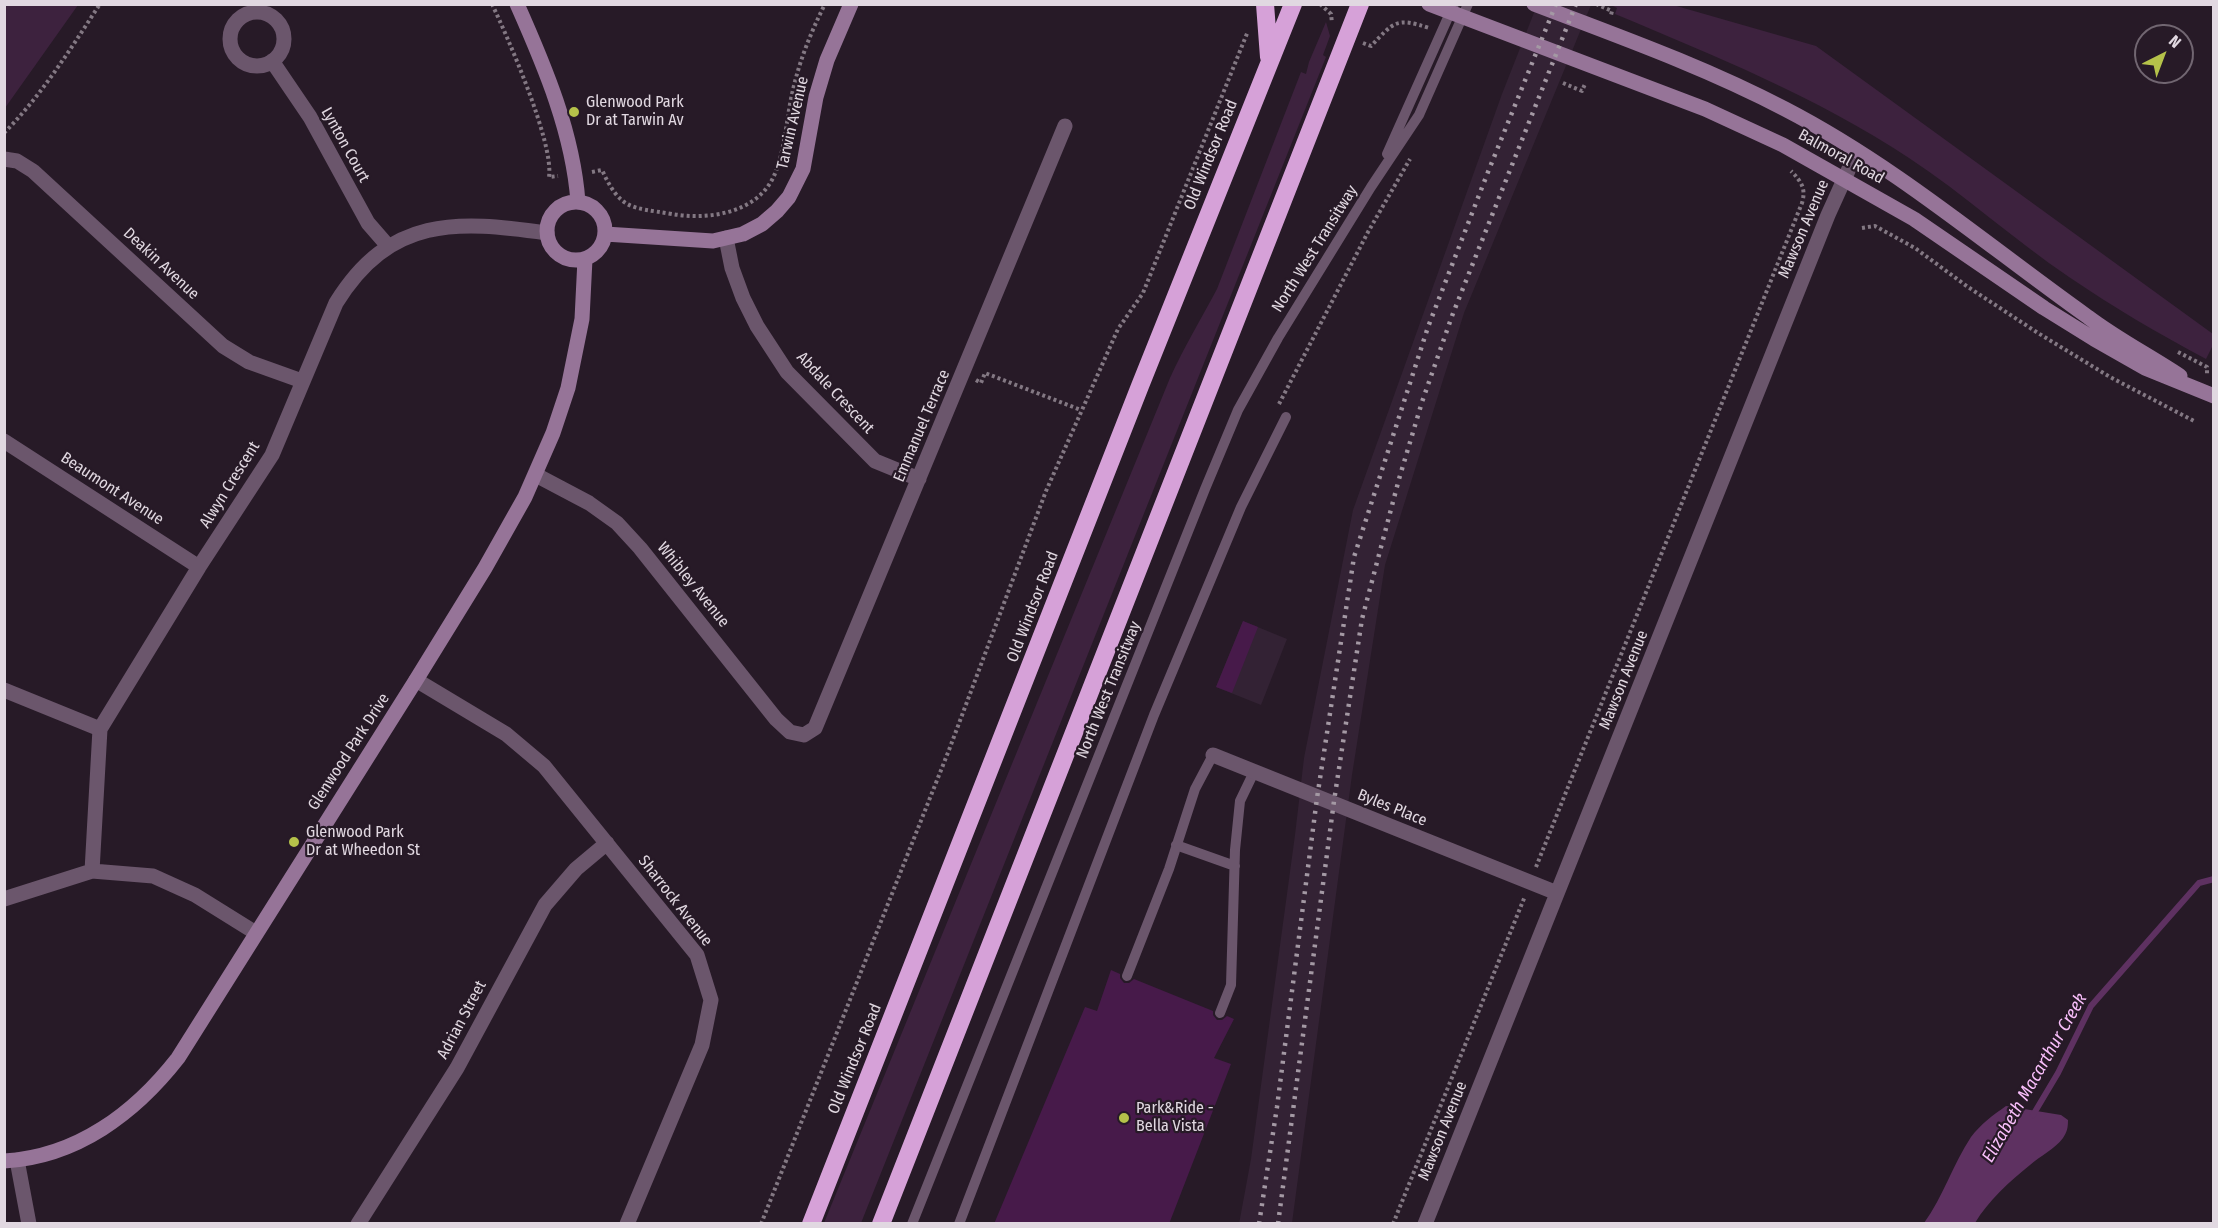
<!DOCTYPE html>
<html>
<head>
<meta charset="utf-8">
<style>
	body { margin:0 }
	#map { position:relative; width:2218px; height:1228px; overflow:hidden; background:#271a27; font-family:"Fira Sans Condensed",sans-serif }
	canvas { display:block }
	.frame { position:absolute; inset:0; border:6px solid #e1d8e1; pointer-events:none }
	.north { position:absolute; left:2134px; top:24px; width:60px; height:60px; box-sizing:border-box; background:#271a27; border:2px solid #716671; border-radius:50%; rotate:42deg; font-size:16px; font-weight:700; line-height:24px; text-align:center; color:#e1d8e1 }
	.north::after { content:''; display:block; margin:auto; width:21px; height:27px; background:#b5c24a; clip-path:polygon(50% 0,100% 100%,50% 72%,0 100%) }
</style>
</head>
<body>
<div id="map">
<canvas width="2218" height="1228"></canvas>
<div class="frame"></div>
<div class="north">N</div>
</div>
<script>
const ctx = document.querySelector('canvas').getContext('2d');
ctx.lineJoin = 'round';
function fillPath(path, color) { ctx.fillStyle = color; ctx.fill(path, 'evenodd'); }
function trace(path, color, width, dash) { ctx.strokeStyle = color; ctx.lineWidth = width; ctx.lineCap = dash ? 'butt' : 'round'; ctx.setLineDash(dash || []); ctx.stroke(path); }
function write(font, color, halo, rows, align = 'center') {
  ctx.font = font + ' "Fira Sans Condensed",sans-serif'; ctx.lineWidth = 4.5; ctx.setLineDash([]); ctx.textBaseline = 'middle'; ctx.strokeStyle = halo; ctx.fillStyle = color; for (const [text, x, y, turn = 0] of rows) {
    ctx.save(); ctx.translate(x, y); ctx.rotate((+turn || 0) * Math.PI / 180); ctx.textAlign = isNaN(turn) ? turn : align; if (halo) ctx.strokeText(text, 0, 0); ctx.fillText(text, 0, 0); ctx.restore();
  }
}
fillPath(new Path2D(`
	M1537 5H1591L1464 313 1385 565 1352 775 1292 1223 1239 1224 1251 1159 1295 835 1304 758 1353 510 1502 94Z
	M1243 621 1287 639 1261 705 1216 687Z`), '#332234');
fillPath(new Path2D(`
	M5 4 78 5 5 108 4 5Z
	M1611 5H1673L1816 46 2213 334V345L2206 359C2159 334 2113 307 2069 277 2014 240 1964 194 1909 158 1817 97 1715 56 1615 14L1617 8Z
	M1326 22 1330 36 1323 55 1326 57 861 1223H824L1170 378C1184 347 1201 319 1217 289L1301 72 1306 74 1309 62Z`), '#3d223e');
fillPath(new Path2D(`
	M2006 1106 2061 1115 2068 1120C2068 1128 2067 1132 2063 1138 2055 1149 2040 1156 2030 1165 2010 1181 1988 1201 1975 1223H1924C1943 1197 1953 1164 1971 1137 1981 1124 1993 1115 2006 1106Z`), '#5e3161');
trace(new Path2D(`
	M2033 1115 2058 1073 2091 1006 2199 883 2214 879`), '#5e3161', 6);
fillPath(new Path2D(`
	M1243 621 1258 627 1232 693 1216 687Z
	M1111 970 1120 974V978L1124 983H1129L1134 979 1213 1011V1015L1217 1020H1222L1227 1016 1234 1019 1214 1058 1231 1064 1169 1224H994L1085 1007 1097 1011Z`), '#471a4a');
trace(new Path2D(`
	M492 4C508 38 554 143 549 177L558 176
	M1320 4 1331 14 1332 23
	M1596 4 1612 11 1611 15
	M1363 43 1371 46C1394 22 1396 17 1429 28
	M1563 83 1582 91 1585 84
	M4 133C42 95 71 48 100 4
	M592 172 602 170C621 211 631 207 672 214 707 220 755 214 773 178 785 153 786 121 792 94 799 62 810 34 825 4
	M1862 228 1875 226 1915 248 1968 287 2038 333 2110 377 2194 421
	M2178 352 2207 367V375
	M976 380 981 383 985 373 1081 410
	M1279 404 1368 232 1410 159
	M1536 867 1802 203C1806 189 1802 182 1791 171
	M761 1224 949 750 1046 491 1118 329 1143 293 1248 31
	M1393 1224 1525 896`), '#837883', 4, [3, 3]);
trace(new Path2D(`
	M1387 154 1454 4
	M1176 845 1235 866
	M1127 976 1169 869 1195 789 1213 755
	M1220 1013 1231 985 1235 850 1240 801 1254 772
	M912 1224 1205 489 1238 410 1278 338 1371 187 1419 115 1468 4
	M959 1224 1154 715 1241 507 1286 417`), '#6b566c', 10);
trace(new Path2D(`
	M230 39a27 27 0 1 1 54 0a27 27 0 1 1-54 0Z
	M272 61 310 117 368 223 388 246
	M4 159 17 161 33 171 223 346 249 362 302 381
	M726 238 732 268 743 298 757 326 787 372 875 461 919 479
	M4 441 199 567
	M536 475 589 503 617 523 640 548 776 719 790 732 804 735 815 728 1065 126
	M416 680 506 734 544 766 697 955 711 1000 702 1045 627 1224
	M4 690 100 729
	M1213 755 1557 893
	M92 871 100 729 199 567 272 455 336 303C390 216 456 220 547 233
	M4 899 92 871 153 876 195 895 256 933
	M17 1160 29 1224
	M358 1224 457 1068 545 905 576 869 607 843
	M1425 1224 1828 215 1857 151`), '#6b566c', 15);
trace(new Path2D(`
	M517 4C545 67 573 133 578 202
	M1429 4 1705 109 1783 145 1914 219 2044 308 2094 339 2145 368 2214 396
	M1534 4C1618 36 1705 67 1785 109 1895 166 1988 246 2088 317 2117 339 2150 356 2180 376
	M547 231a29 29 0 1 1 58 0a29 29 0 1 1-58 0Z
	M605 234 713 241 743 234 762 224 777 211 789 197 803 169 816 97 827 60 851 4
	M4 1161C77 1157 135 1113 178 1058L416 680 485 568 525 497 553 433 568 388 582 319 585 259`), '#967498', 15);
trace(new Path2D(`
	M1265 4 1269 57
	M811 1224 1140 386 1293 4
	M881 1224 1360 4`), '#d6a1d8', 18);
trace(new Path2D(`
	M1259 1224 1277 1107 1317 798 1354 557 1428 327 1488 172 1556 4
	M1278 1224 1334 801 1362 619 1399 479 1422 402 1452 316 1576 4`), '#a499a4', 4.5, [3, 6]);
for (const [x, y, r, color] of [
	[574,112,6,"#b5c24a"],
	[294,842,6,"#b5c24a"],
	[1124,1118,6,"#b5c24a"]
]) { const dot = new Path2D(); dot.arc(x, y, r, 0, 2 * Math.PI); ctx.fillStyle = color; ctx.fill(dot); trace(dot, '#271a27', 2); }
write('16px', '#e1d8e1', '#271a27', [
	["Glenwood Park",586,103],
	["Dr at Tarwin Av",586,121],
	["Glenwood Park",306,833],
	["Dr at Wheedon St",306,851],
	["Park&Ride -",1136,1109],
	["Bella Vista",1136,1127]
], 'left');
write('16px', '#e1d8e1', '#271a27', [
	["Tarwin Avenue",793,123,-77],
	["Lynton Court",345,145,61],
	["Old Windsor Road",1211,155,-68],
	["Balmoral Road",1841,157,29],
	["Mawson Avenue",1804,229,-67],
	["North West Transitway",1315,249,-58],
	["Deakin Avenue",161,264,43],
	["Abdale Crescent",835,393,47],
	["Emmanuel Terrace",922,426,-67],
	["Alwyn Crescent",230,485,-58],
	["Beaumont Avenue",112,489,33],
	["Whibley Avenue",693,585,51],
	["Old Windsor Road",1033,607,-69],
	["Mawson Avenue",1624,680,-68],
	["North West Transitway",1109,690,-68],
	["Glenwood Park Drive",349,752,-57],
	["Byles Place",1392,808,22],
	["Sharrock Avenue",675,901,52],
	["Adrian Street",462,1020,-62],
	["Old Windsor Road",855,1059,-68],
	["Mawson Avenue",1443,1131,-68]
]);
write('italic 18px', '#f9bffb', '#271a27', [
	["Elizabeth Macarthur Creek",2035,1078,-60]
]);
</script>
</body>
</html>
